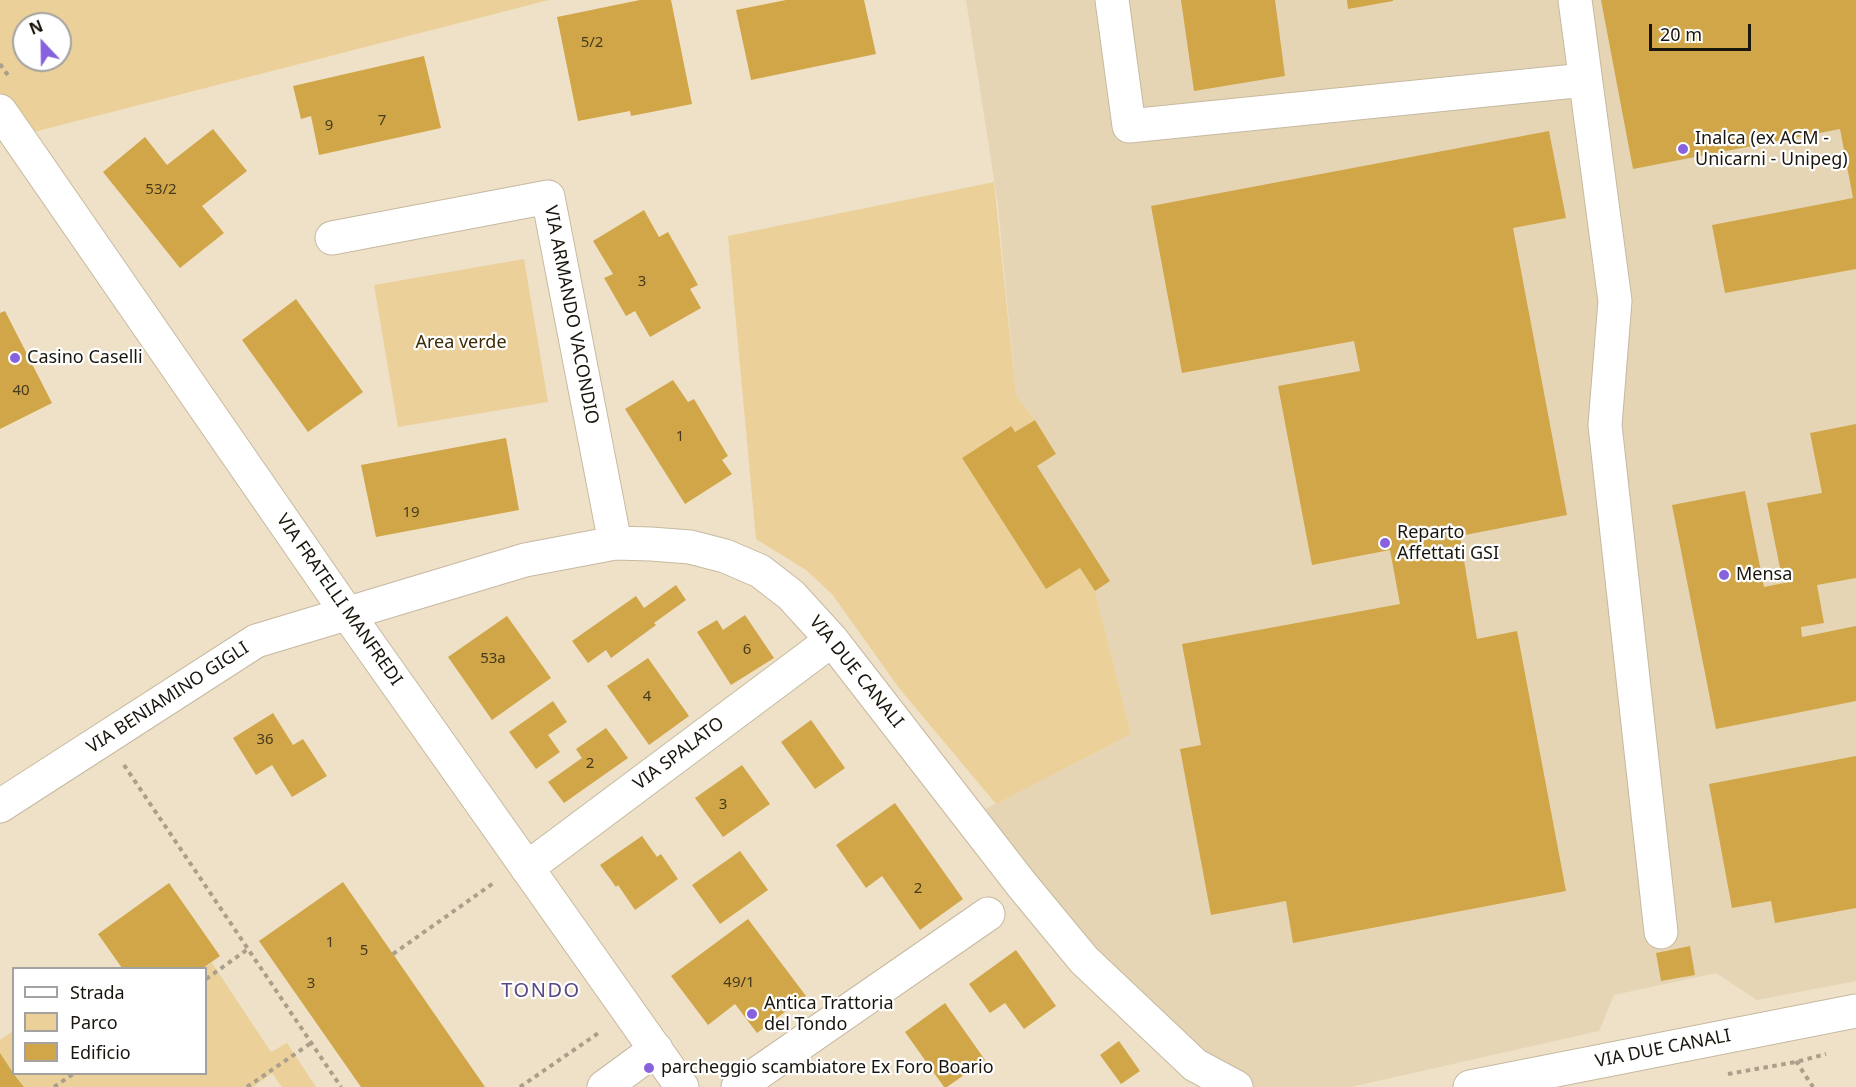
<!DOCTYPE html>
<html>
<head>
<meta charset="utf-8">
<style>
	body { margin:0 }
	#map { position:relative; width:1856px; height:1087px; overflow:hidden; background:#eee1c7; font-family:"Noto Sans",sans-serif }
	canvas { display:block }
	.legend { position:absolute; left:12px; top:967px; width:195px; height:108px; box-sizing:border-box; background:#fff; border:2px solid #a3a29e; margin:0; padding:8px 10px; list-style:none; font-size:18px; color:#1a160d }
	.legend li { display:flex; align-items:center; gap:12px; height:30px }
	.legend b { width:30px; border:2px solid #a3a29e }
	.north { position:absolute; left:12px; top:12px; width:60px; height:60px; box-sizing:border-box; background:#fff; border:2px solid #a3a29e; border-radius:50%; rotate:338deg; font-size:16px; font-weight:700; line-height:24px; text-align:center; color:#1a160d }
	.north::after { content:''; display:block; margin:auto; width:21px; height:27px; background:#8762dd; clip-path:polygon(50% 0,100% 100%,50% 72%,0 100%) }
	.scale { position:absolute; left:1649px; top:24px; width:102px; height:27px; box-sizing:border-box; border:3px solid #1a160d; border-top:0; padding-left:8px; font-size:18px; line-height:21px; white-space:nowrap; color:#1a160d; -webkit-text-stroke:4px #fff; paint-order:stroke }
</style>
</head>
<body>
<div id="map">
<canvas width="1856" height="1087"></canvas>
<ul class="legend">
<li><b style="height:8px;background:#fff"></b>Strada</li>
<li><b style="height:16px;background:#ebd09a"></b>Parco</li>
<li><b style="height:16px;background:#d0a649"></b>Edificio</li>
</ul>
<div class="north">N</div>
<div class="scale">20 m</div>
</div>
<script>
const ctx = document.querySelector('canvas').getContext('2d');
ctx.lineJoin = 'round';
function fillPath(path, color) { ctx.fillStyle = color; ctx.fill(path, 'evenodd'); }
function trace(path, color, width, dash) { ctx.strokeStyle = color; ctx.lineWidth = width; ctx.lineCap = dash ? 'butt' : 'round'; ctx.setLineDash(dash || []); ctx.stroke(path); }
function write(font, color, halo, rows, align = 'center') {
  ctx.font = font + ' "Noto Sans",sans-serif'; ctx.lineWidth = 4.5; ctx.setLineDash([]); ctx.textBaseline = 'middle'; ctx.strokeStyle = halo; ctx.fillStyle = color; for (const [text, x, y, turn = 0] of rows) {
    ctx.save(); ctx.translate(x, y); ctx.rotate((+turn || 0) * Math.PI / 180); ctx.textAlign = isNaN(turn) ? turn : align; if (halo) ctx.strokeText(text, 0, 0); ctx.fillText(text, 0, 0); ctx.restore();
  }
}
fillPath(new Path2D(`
	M966 0H1856V981L1757 1000 1716 973 1614 995 1599 1031 1351 1087H1238L1176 1047 970 817 1131 734 1095 591 1110 581 1037 466 1056 454 1035 420 1016 397 998 205Z`), '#e6d5b5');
fillPath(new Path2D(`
	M0 0H549L18 136 0 111ZM24 24H60V60H24Z
	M994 182 1016 396 1035 420 1015 432 1010 426 962 458 1046 589 1080 568 1095 591 1131 734 996 804 899 688 832 594 806 570 756 539 728 236Z
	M524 259 548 402 398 427 374 285Z
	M212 963 271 1052 287 1043 316 1087H282L272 1073 253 1087H24L15 1074H206V968H203Z
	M13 1031V1072L0 1053V1040Z`), '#ebd09a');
fillPath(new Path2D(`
	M640 0H671L692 104 631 116 630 111 578 121 557 17Z
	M786 0H864L876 54 751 80 736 10Z
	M1181 0H1275L1285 76 1194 91Z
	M1347 0H1393V1L1348 9Z
	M1601 0H1856V269L1725 293 1712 225 1853 198 1840 129 1633 169Z
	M424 56 441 128 319 155 311 116 301 119 293 86Z
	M213 129 247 171 202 206 224 233 180 268 103 172 145 137 167 165Z
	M1549 131 1566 218 1513 228 1567 515 1460 536 1477 639 1517 631 1566 891 1293 943 1286 901 1211 915 1180 749 1201 745 1182 644 1400 604 1390 550 1312 565 1278 386 1360 371 1354 341 1182 373 1151 206Z
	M644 210 659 237 668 232 698 285 690 289 701 308 650 337 635 311 626 316 604 278 613 274 593 241Z
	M296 299 363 392 308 432 242 340Z
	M5 311 52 403 0 429V313Z
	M673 380 688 402 694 399 728 456 722 460 732 474 685 504 625 409Z
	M1035 420 1056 454 1037 466 1110 581 1095 591 1080 568 1046 589 962 458 1011 426 1015 432Z
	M1856 424V578L1817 585 1824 623 1801 627 1802 637 1856 626V701L1716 729 1672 505 1745 491 1764 587 1789 582 1787 571 1781 573 1767 503 1822 493 1810 433Z
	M506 438 519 510 376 537 361 465Z
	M676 585 686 600 654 623 656 625 611 658 606 650 588 663 572 641 636 596 644 608Z
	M745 615 774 658 731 685 697 632 717 620 723 630Z
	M507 616 551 678 492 720 448 657Z
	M648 658 689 716 649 745 607 686Z
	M553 701 567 722 548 735 560 752 536 769 509 732Z
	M273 713 293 745 303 739 327 776 292 797 272 765 256 775 233 738Z
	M811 720 845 768 815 789 781 742Z
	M606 728 628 758 564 803 548 782 582 758 576 749Z
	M1856 756V908L1775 923 1771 901 1732 908 1709 784Z
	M742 765 770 804 723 837 695 798Z
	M895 803 963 899 920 930 882 876 866 888 836 845Z
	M642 836 657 857 661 854 678 879 635 910 618 885 616 887 600 865Z
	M740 851 768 890 720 924 692 885Z
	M343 882 393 954 485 1087H361L259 941Z
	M169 883 220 956 203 968H122L98 934Z
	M748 919 806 996 757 1033 735 1004 708 1025 671 976Z
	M1690 946 1695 975 1661 981 1656 953Z
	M1016 950 1056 1006 1024 1029 1005 1003 990 1013 969 984Z
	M945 1003 985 1060 947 1087H944L905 1032Z
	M1119 1041 1140 1071 1121 1084 1100 1055Z
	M0 1053 14 1074 24 1087H0Z`), '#d0a649');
const minor = new Path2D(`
	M1112 0 1129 126 1585 80
	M1575 0 1615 301 1605 425 1661 932
	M332 238 548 197 615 543
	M0 806 256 641 525 560 615 543 651 544 690 547 725 556 760 571 791 595 832 640 1022 885 1084 960 1195 1065 1236 1087
	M527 868 832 640
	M604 1087 656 1049
	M738 1087 988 914
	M1470 1087 1856 1011`);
const major = new Path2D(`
	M0 111 347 613 682 1087`);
trace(minor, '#c6b9a0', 35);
trace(major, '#c6b9a0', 35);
trace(new Path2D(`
	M0 64 10 78
	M124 765 341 1087
	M393 954 495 882
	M206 979 248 949
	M1796 1061 1813 1087
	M1728 1074 1796 1062 1826 1054
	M54 1087 73 1074
	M247 1087 311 1043
	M520 1087 600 1032`), '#a99f8b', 4, [4.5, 4.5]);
trace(minor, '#fff', 33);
trace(major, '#fff', 33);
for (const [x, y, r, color] of [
	[1683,149,6,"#8762dd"],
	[15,358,6,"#8762dd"],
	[1385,543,6,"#8762dd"],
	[1724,575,6,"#8762dd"],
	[752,1014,6,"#8762dd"],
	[649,1068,6,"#8762dd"]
]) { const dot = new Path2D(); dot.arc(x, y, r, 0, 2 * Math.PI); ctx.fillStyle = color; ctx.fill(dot); trace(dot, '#fff', 2); }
write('15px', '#483a1c', null, [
	["5/2",592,43],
	["7",382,121],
	["9",329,126],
	["53/2",161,190],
	["3",642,282],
	["40",21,391],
	["1",680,437],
	["19",411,513],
	["6",747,650],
	["53a",493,659],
	["4",647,697],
	["36",265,740],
	["2",590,764],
	["3",723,805],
	["2",918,889],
	["1",330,943],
	["5",364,951],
	["49/1",739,983],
	["3",311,984]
]);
write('18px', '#1a160d', '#fff', [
	["Inalca (ex ACM -",1695,139],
	["Unicarni - Unipeg)",1695,160],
	["Casino Caselli",27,358],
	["Reparto",1397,533],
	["Affettati GSI",1397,554],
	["Mensa",1736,575],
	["Antica Trattoria",764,1004],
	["del Tondo",764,1025],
	["parcheggio scambiatore Ex Foro Boario",661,1068]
], 'left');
write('18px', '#1a160d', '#fff', [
	["VIA ARMANDO VACONDIO",571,315,79],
	["VIA FRATELLI MANFREDI",339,600,55],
	["VIA DUE CANALI",856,672,51],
	["VIA BENIAMINO GIGLI",168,698,-33],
	["VIA SPALATO",679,754,-37],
	["VIA DUE CANALI",1663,1049,-11]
]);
write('18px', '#3c2b02', '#fff', [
	["Area verde",461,343]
]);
ctx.letterSpacing = '1.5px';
write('20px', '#594886', '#fff', [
	["TONDO",541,991]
]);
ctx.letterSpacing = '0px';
</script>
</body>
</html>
